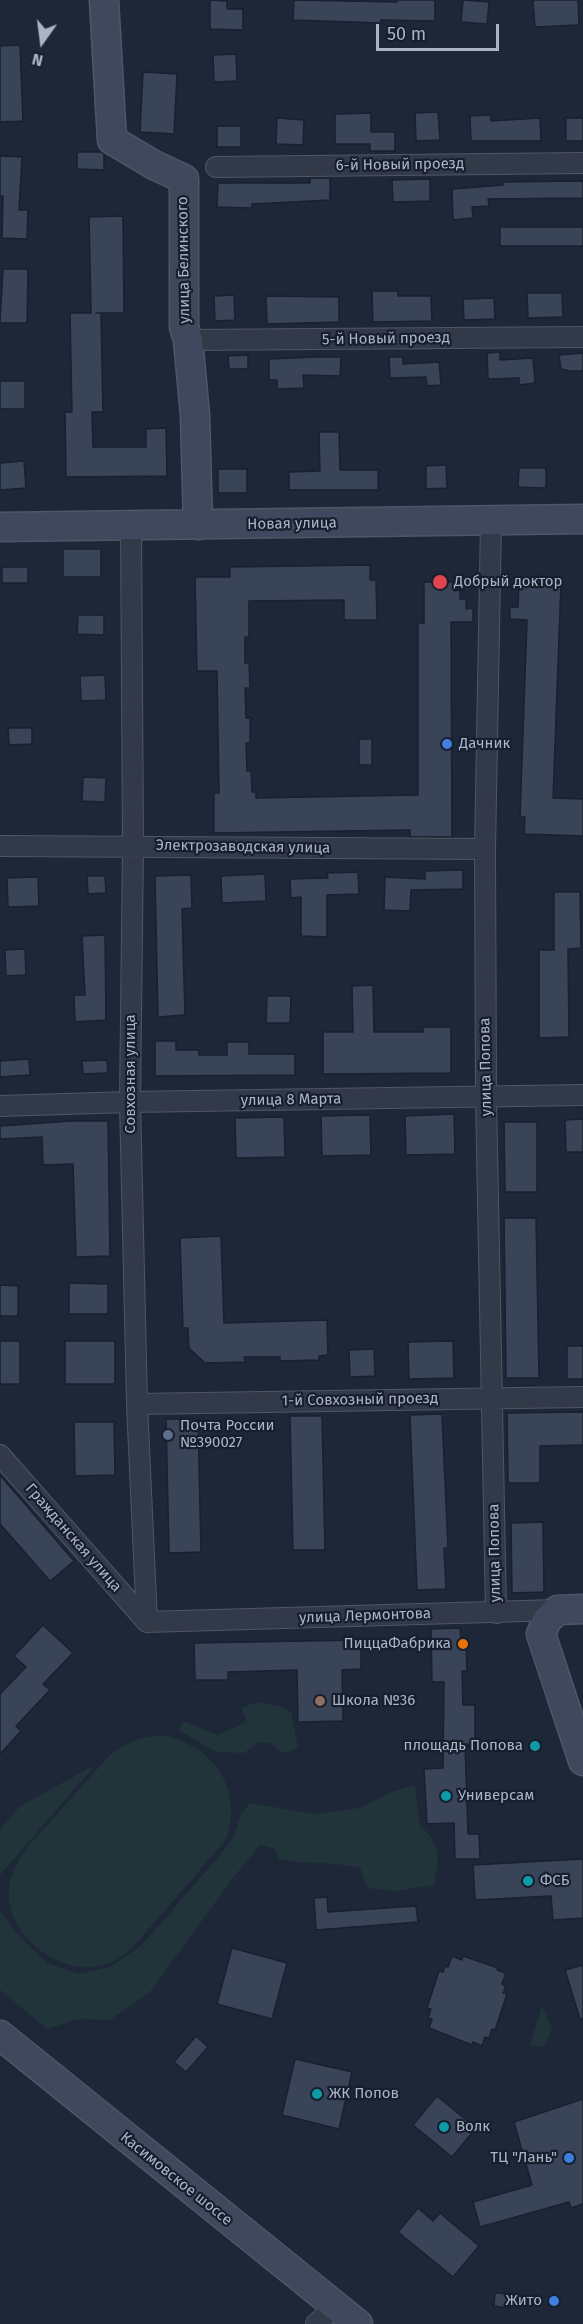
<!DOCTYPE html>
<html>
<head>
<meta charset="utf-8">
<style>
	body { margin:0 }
	#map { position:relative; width:583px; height:2324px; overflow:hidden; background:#1e2738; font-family:"Fira Sans",sans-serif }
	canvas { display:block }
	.north { position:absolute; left:12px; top:12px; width:60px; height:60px; -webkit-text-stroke:4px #171e2d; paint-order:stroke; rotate:194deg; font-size:16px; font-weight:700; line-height:24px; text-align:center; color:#abb3c6 }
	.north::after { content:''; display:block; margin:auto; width:21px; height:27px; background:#abb3c6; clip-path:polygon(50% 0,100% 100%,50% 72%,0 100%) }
	.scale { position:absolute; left:376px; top:24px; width:123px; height:27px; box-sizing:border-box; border:3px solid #abb3c6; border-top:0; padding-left:8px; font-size:18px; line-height:21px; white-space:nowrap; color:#abb3c6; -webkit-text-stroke:4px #171e2d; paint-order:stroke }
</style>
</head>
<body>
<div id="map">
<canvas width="583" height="2324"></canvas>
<div class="north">N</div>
<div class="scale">50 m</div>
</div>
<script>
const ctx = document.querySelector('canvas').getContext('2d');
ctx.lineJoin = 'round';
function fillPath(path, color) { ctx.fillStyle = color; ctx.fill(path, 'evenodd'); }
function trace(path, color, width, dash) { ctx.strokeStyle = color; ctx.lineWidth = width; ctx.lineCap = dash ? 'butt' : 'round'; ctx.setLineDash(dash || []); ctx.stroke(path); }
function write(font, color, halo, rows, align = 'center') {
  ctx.font = font + ' "Fira Sans",sans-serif'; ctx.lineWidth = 4.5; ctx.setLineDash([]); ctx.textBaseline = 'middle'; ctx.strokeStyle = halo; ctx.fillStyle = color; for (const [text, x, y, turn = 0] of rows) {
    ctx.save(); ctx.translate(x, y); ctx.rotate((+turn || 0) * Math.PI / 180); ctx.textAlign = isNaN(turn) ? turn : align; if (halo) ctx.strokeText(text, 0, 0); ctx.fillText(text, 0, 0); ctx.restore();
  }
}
fillPath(new Path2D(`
	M257 1702 282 1707 291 1712 298 1748 283 1753 270 1743 259 1742 244 1753 217 1752 178 1730 183 1721 218 1735 247 1722 241 1708Z
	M160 1735C212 1743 246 1790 225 1841L134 1946C127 1952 120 1959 112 1962 66 1983 4 1937 9 1888 11 1873 18 1861 25 1850L108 1757C124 1743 139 1737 160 1735Z
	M95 1765 0 1875V1830L20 1806Z
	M415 1785 420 1826C442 1845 439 1858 434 1885L395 1891 367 1888 360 1868C333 1861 306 1865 279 1859L275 1849 260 1845 233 1878 150 1992 110 2020 77 2019 47 2029 0 1990V1911L21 1938 47 1963 79 1974 110 1967 142 1945 220 1855 234 1836 241 1814 250 1803 315 1814 359 1808 391 1792Z
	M542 2005 552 2029 544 2047 530 2045Z`), '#203439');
const building = new Path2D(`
	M210 0 227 1V9H243V30L210 29Z
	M294 0 397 2V0H435V21L381 20V23L293 20Z
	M463 0 489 2 487 24 461 22Z
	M533 0H578L579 25 535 27Z
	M20 45 23 121 0 122V46Z
	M236 54 237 81 214 82 213 55Z
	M143 72 177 74 174 134 140 132Z
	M438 112 440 140 416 141 415 113Z
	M371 113V132H395V151H370V144H335V114Z
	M491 115V121L540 118 541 141H471L470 116Z
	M277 118 304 120 303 145 276 144Z
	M566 118H583V141H566Z
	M217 126H241V147H217Z
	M77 152H102L104 154V170L77 169Z
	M0 156 22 157 19 210H28L27 239 2 238 3 196H0Z
	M310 178H330V200L252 204V208L217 207 218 183H310Z
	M430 179V201L393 202 392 180Z
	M583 181V198L488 199 489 206 472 207 473 218 453 220 452 189 503 185V182Z
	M123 216 124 313H96H101L103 412H92L93 447H146V429L166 428 167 476 66 477 65 412H72L70 313H91L89 217Z
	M500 227H583V246H500Z
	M3 269H28L27 323H0Z
	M372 291H398V296H431L432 321 373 322Z
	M527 293H562L563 317 528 318Z
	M234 295 235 320 215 321 214 296Z
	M266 296 339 297V322L267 324Z
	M494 298 495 319 464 320 463 299Z
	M500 352V360L533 358 535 383 519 385V378L488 379 487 353Z
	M583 353V371H568L567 370 561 369 559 355Z
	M248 355V369H229L228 356Z
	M317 357H341L340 376 303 375 304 388 277 389V380H269V359Z
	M389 357H403V364L439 362 441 385 427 386 426 377 390 378Z
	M0 381H25V409H0Z
	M319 432H339L340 470H378V490H289V472L320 471Z
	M24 461 26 488 0 490V463Z
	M446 465 447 488 426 489V466Z
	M519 468H546V488L518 487Z
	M218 469H247V493H218Z
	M63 549H101V577H63Z
	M370 565V580H376L377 620H344V600L249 601V637H245V663H249L250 688H245L246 718H250V743H246L247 771H251L252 792H256V798L418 795V623H424V582H433V576H445V582H454V591L460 590V599H466V609L473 608V622H451L452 837H410V830L214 833V793H219L217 671H197L195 577H230V567Z
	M2 567H28V583H2Z
	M532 576 547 577V583H561L553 798 583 799V836L524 834 525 817H520L527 620 510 619V607H518L519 582H532Z
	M78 615H104V635L77 634Z
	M105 675 106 700 81 701 80 676Z
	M8 728H32V744L9 745Z
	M359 739H372V765H359Z
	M83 777 106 778 105 802 82 801Z
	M463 870V889L411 890 410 911 384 910 385 877 425 879V871Z
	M358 872 359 894 327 895V937L301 936V897L291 898 290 879 328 878 327 873Z
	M265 874 266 901 222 903 221 876Z
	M191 875 192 908 182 909 185 1015 158 1017 155 876Z
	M87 876H105L106 893 88 894Z
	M38 877 39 906 8 907 7 878Z
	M554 892H580L581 948 568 949 569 1037 539 1038V950H554Z
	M105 935 106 1020 75 1022 74 995H85L82 936Z
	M25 949 26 975 6 976 5 950Z
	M373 985 374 1032H423V1027H451V1073L323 1074V1032H353L352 986Z
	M267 996H291L290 1023H266Z
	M155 1041H176V1050H199V1055H227V1042H249V1054H295V1075L155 1076Z
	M29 1059 30 1075 0 1077V1061Z
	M107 1060 108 1073 83 1074 82 1061Z
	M454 1114 455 1154 406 1155 405 1116Z
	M370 1115 371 1155 322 1156 321 1116Z
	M284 1117 285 1157 236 1158 235 1118Z
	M583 1119V1152H566L565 1120Z
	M72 1121H108L110 1256 76 1257 73 1164 43 1165 42 1137 0 1139V1126Z
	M504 1122H537V1192H505Z
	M504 1218H536L539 1378H506Z
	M221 1236 224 1323 327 1320 328 1355 319 1356V1360L280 1361V1357H244L245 1362 205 1363 189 1348 188 1328H183L180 1238Z
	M69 1283 108 1284V1314H69Z
	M0 1285 18 1286V1316H0Z
	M0 1341H20V1384H0Z
	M65 1341H115V1384H65Z
	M453 1341 454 1378 409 1379 408 1342Z
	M567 1346H583V1379H567Z
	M374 1349 375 1376 350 1377 349 1350Z
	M583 1412V1445L540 1446V1483H508L507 1413Z
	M442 1414 448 1548H444L446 1589 417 1590 410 1415Z
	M290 1416H322L325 1550H293Z
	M166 1419H198L201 1552 169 1553Z
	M74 1422H114L115 1475 75 1476Z
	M0 1475 74 1561 50 1581 0 1524Z
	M543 1522 544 1592 512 1593 511 1523Z
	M43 1625 73 1653 43 1684 50 1690 16 1726 21 1731 0 1754V1694L26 1667 14 1656Z
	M460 1628 461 1640H466L467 1671H462L463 1705H475V1744H465L468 1834H479L480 1859H455L454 1823 427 1824 424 1769 443 1768 444 1682H432L431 1629Z
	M361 1640V1669L342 1670 343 1721 298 1722 297 1670 228 1672V1680H195L194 1643Z
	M583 1859V1918L553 1920 551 1896 475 1900 473 1865Z
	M327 1897 328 1912 416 1906 418 1922 316 1930 314 1898Z
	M232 1948 287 1963 272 2019 217 2004Z
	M452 1956 462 1960 463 1956 498 1968 497 1970 506 1973 502 1984 506 1986 503 1993 507 1994 495 2030 492 2029 489 2038 485 2037 482 2046 473 2042 472 2045 429 2028 432 2019 428 2018 431 2009 427 2008 439 1971 443 1972 445 1966 448 1967Z
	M583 1965V2018L580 2019 565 1970Z
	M196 2036 208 2047 186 2072 174 2062Z
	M295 2059 352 2072 339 2129 282 2115Z
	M437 2096 476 2128 452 2157 413 2125Z
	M583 2099V2204L571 2208 569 2202 480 2227 473 2202 532 2185 514 2122Z
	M418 2208 433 2221 440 2213 479 2246 453 2277 398 2232Z
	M495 2293 512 2294 510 2308 494 2306Z`);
fillPath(building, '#3a4459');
trace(building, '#19202f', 1.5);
const street = new Path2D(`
	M216 167 583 163
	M188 340 583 337
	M491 521 485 849 486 1097 496 1613
	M131 526 133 845 130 1102 137 1404 147 1622
	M0 846 485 849
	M0 1106 130 1102 583 1095
	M137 1404 583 1397
	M0 1455 147 1622
	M147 1622 558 1610
	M316 2324 335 2307`);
const secondary = new Path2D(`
	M104 0 112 140 154 165 184 179V327L188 340 195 415 198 525
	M0 527 583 519
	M583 1609 558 1610 547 1620 541 1634 583 1761
	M0 2035 358 2324`);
trace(street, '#4f5667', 22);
trace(secondary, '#4f5667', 31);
trace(street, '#323948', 20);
trace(secondary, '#3f485c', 28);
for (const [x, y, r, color] of [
	[440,582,8,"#e0444e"],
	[447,744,6,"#3f7fe0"],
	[168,1435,6,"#5c6f8a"],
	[463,1644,6,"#e8710a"],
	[320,1701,6,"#8d6e63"],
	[535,1746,6,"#0f9aa8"],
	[446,1796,6,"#0f9aa8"],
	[528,1881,6,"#0f9aa8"],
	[317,2094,6,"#0f9aa8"],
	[444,2127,6,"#0f9aa8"],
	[569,2158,6,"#3f7fe0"],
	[554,2301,6,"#3f7fe0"]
]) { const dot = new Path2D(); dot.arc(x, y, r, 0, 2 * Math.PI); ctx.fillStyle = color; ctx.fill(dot); trace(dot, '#171e2d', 2); }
write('15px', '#abb3c6', '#171e2d', [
	["6-й Новый проезд",400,165,-1],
	["улица Белинского",184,260,-91],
	["5-й Новый проезд",386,339,-1],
	["Новая улица",292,524,-1],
	["Электрозаводская улица",243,847,1],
	["улица Попова",486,1067,-91],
	["Совхозная улица",131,1074,-90],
	["улица 8 Марта",291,1100,-1],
	["1-й Совхозный проезд",360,1400,-1],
	["Гражданская улица",73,1538,49],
	["улица Попова",495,1553,-91],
	["улица Лермонтова",365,1616,-2],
	["Касимовское шоссе",176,2179,39]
]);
write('15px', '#abb3c6', '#171e2d', [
	["Добрый доктор",454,582],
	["Дачник",459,744],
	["Почта России",180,1426],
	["№390027",180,1443],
	["ПиццаФабрика",451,1644,"right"],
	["Школа №36",332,1701],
	["площадь Попова",523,1746,"right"],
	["Универсам",458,1796],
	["ФСБ",540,1881],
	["ЖК Попов",329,2094],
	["Волк",456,2127],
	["ТЦ \"Лань\"",557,2158,"right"],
	["Жито",542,2301,"right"]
], 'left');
</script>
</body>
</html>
